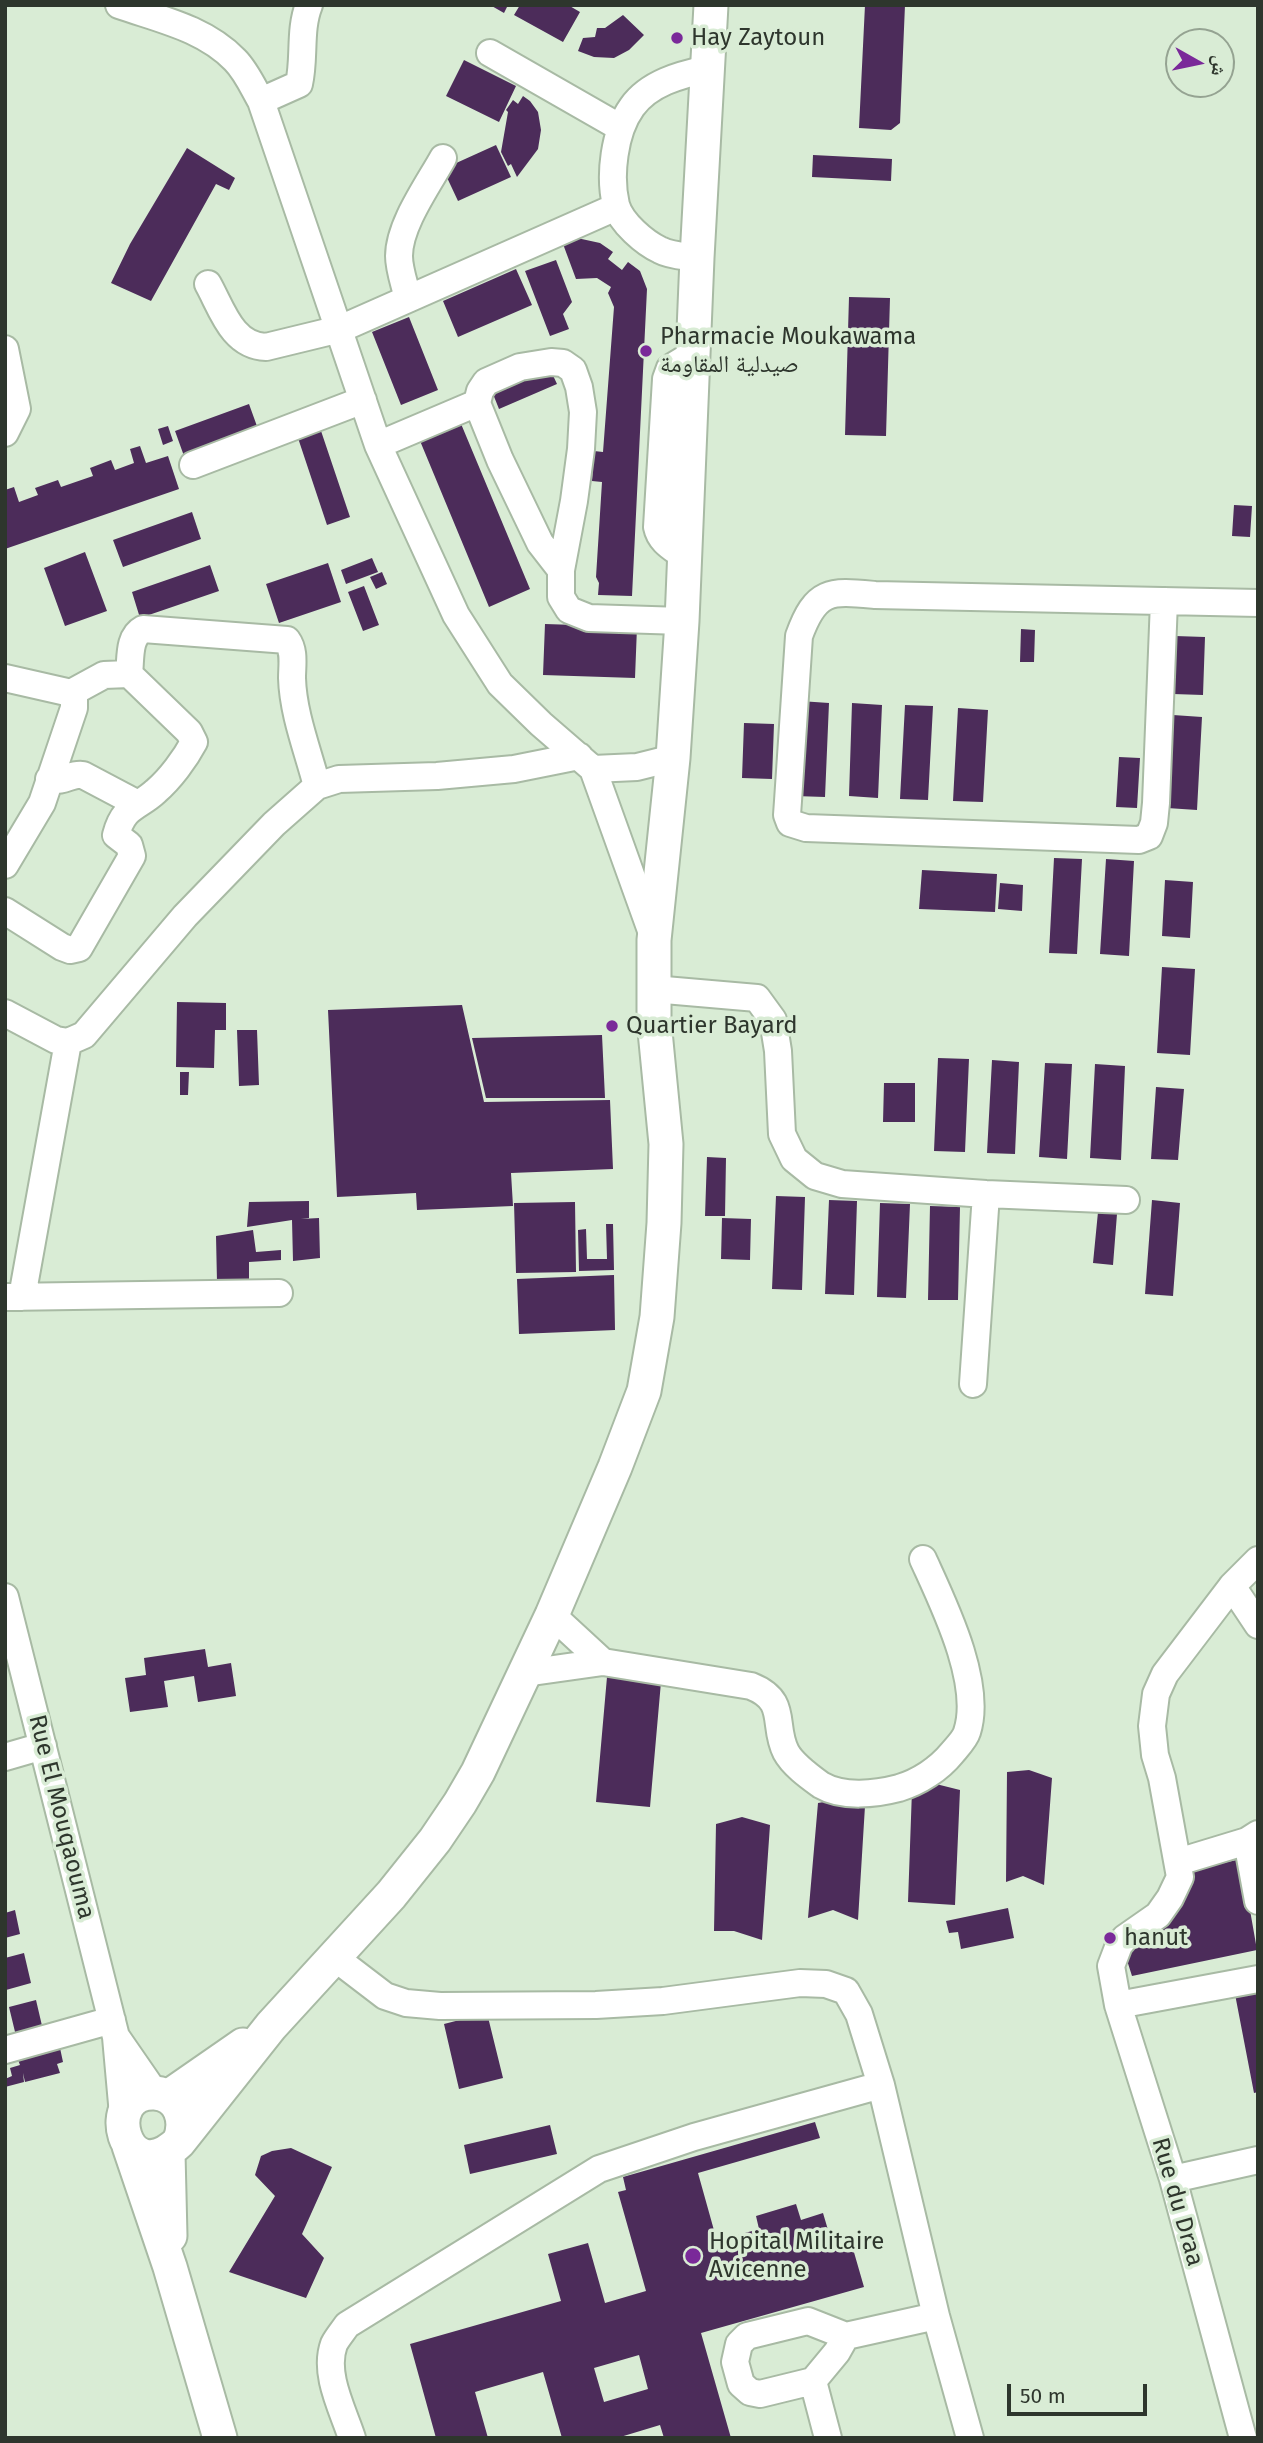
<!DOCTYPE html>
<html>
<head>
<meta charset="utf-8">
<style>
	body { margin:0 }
	#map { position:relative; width:1263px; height:2443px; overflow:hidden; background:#d9ecd5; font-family:"Fira Sans","Noto Naskh Arabic",sans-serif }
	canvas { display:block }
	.frame { position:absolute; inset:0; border:7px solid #2e362d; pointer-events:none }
	.north { position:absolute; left:1165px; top:28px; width:70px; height:70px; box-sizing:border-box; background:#d9ecd5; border:2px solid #95a392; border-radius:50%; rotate:99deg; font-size:19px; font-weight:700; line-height:28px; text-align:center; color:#2e362d }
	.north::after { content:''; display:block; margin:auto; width:24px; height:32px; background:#7a2999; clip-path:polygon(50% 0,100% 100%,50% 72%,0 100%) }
	.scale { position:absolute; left:1007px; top:2384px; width:140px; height:32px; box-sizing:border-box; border:4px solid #2e362d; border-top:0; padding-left:9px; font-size:21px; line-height:24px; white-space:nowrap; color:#2e362d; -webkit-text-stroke:5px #d9ecd5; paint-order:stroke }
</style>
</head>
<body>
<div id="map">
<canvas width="1263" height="2443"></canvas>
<div class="frame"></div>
<div class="north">ش</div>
<div class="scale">50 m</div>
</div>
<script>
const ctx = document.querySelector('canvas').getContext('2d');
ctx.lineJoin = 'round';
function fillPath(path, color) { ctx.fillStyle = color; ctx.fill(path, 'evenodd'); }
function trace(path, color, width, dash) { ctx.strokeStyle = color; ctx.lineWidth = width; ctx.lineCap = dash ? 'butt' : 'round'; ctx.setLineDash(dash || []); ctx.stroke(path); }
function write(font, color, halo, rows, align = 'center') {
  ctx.font = font + ' "Fira Sans","Noto Naskh Arabic",sans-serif'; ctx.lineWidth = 7; ctx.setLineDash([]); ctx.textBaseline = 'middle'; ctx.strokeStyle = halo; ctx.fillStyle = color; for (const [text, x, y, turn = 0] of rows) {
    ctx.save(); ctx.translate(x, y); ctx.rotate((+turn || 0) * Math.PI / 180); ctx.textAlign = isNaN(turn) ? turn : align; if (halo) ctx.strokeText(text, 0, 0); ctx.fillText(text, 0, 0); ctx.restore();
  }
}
fillPath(new Path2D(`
	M490 5H508L504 13Z
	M520 5H568L580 12 563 42 514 15Z
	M865 5H905L900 123 891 130 859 128Z
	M623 15 644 35 629 50 614 58 594 57 578 51 583 38 595 37 597 28H605Z
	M464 60 516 86 499 122 446 96Z
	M523 96 530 101 538 112 541 130 538 149 517 177 511 164 508 166 501 152 508 112 506 110 513 100 518 104Z
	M496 145 511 177 458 201 443 169Z
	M187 148 235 178 229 190 216 184 151 301 111 283 130 244Z
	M813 155 892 159 891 181 812 177Z
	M577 238 600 243 613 252 608 259 622 270 628 262 640 271 647 289 632 596 598 595 599 583 596 577 602 482 592 481 594 451 603 452 614 307 608 293 611 287 597 278 576 279 563 244Z
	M556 260 572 302 563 314 569 329 550 336 525 271Z
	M516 269 532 305 458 337 443 301Z
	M849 297 890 298 886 436 845 435Z
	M409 317 438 390 401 405 372 332Z
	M550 369 557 384 499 409 493 394Z
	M249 404 258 429 184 456 175 431Z
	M459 419 530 589 489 607 418 436Z
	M318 422 350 517 327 525 295 429Z
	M168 426 173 441 163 445 158 429Z
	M140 446 146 463 168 456 179 489 5 549V490L14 487 19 502 38 495 35 488 58 480 61 487 93 476 90 468 111 460 115 470 134 463 130 449Z
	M1234 505 1252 506 1250 537 1232 536Z
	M192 512 201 539 123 567 113 540Z
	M85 552 107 611 65 626 44 568Z
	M372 558 378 572 346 584 341 570Z
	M328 563 341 602 279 623 266 584Z
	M210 565 219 591 140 618 132 592Z
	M382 572 387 584 376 589 370 577Z
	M364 586 379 625 363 631 348 592Z
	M545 624 637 627 635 678 543 675Z
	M1021 629 1035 630 1034 662H1020Z
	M1175 636 1205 637 1203 695 1173 694Z
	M800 701 829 703 825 797 795 796Z
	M852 703 882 705 878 798 849 796Z
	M905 705 933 706 928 800 900 799Z
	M958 708 988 710 983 802 953 801Z
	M1173 715 1202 717 1197 810 1167 808Z
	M744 723 774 724 772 779 742 778Z
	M1119 757 1140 758 1137 808 1116 807Z
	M1054 858 1082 859 1077 954 1049 953Z
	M1106 859 1134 861 1129 956 1100 954Z
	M922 870 997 874 995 912 919 909Z
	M1165 880 1193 882 1190 938 1162 936Z
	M1000 883 1023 885 1022 911 998 909Z
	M1162 967 1195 969 1190 1055 1157 1053Z
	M177 1002 226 1003V1030H215L214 1068 176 1067Z
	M462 1005 484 1102 610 1100 613 1169 511 1173 513 1206 417 1210 416 1193 337 1197 328 1010Z
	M237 1030H257L259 1085 239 1086Z
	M602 1035 605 1098H486L472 1038Z
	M938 1058 969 1059 965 1152 934 1151Z
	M992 1060 1019 1062 1015 1154 987 1153Z
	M1045 1063 1072 1064 1067 1159 1039 1157Z
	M1095 1064 1125 1066 1121 1160 1090 1158Z
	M180 1072H189L188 1095H180Z
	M884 1083H915V1122H883Z
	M1156 1087 1184 1089 1178 1160 1151 1159Z
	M707 1157 726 1158 725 1216H705Z
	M776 1196 805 1197 802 1290 772 1289Z
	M829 1200 857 1201 854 1295 825 1294Z
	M1152 1200 1180 1203 1173 1296 1145 1294Z
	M309 1201V1218L301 1219 319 1218 320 1258 293 1261 292 1220 247 1227 249 1202Z
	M575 1202 576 1272 516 1273 514 1203Z
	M880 1203 910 1204 906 1298 877 1297Z
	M930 1206 960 1207 958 1300H928Z
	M1098 1212 1117 1214 1113 1265 1093 1263Z
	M722 1218 751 1219 750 1260 721 1259Z
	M606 1224H613L614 1270 579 1271 578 1230 586 1229 587 1259H607Z
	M253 1230 256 1252 281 1250V1260L249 1262V1280L217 1282 216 1236Z
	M614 1275 615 1330 519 1334 517 1279Z
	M205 1649 208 1667 231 1663 236 1696 198 1702 194 1676 164 1681 168 1707 130 1712 125 1678 146 1675 144 1658Z
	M607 1677 661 1682 650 1807 596 1802Z
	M1029 1770 1052 1778 1044 1885 1023 1876 1006 1882 1007 1772Z
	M932 1783 960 1790 955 1905 908 1902 912 1790Z
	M842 1799 865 1806 858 1920 833 1910 808 1918 818 1803Z
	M742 1817 770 1825 762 1940 734 1931H714L716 1824Z
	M1241 1859 1257 1950 1132 1976 1125 1954 1187 1871Z
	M1008 1908 1014 1938 961 1949 958 1932 949 1933 946 1921Z
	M15 1910 20 1934 5 1938V1913Z
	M24 1953 31 1983 6 1990 5 1958Z
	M1258 1985V2092L1254 2093 1234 1989Z
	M36 2000 43 2030 16 2036 9 2007Z
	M487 2013 503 2078 459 2089 444 2024Z
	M60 2048 63 2062 57 2064 60 2073 25 2082 23 2073 24 2082 5 2087V2079L12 2076 10 2068 20 2065 18 2060Z
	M815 2122 820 2138 698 2173 717 2241 759 2229 756 2216 796 2204 801 2220 823 2213 831 2240 849 2235 864 2287 701 2333 731 2438H664L660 2425 617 2438H562L543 2372 475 2392 488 2438H436L410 2344 561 2301 548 2254 588 2243 605 2303 646 2291 618 2192 626 2190 623 2177ZM639 2355 648 2389 604 2402 594 2368Z
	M550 2125 557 2154 470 2174 464 2145Z
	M291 2148 332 2167 302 2234 324 2258 306 2298 229 2272 275 2196 255 2175 261 2156 272 2151Z`), '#4c2c5a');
const minor = new Path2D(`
	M119 5C159 19 204 28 235 60 246 71 253 87 261 101L378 445 456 615 500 684 541 724 593 769 653 936
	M490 53 621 128
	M261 101 299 84C305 58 299 30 309 5
	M697 258C686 256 671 256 660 250 645 243 621 223 616 205 609 176 614 132 632 107 649 83 680 75 707 69
	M208 284C222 309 232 346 266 347L340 329 616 207
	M408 299C405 285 399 270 399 256 399 225 428 185 443 158
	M5 349 17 409 5 433
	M378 445 477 403
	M193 465 363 400
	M685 557C673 548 660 542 657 527L666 379 670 368 693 354
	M561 570 574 501 581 449 583 412 579 387 573 370 563 363 551 362 520 367 486 382 480 391 477 403 500 460 540 543 561 570V597L569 610 589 618 682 621
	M1164 601 1156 803 1154 823 1149 836 1139 840 806 828 790 823 787 815 788 801 799 636C816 589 830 591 875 595L1258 603
	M5 678 71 693 104 675 129 674
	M593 769 637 767 673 758
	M49 779C65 783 70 773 83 775L136 803
	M5 865 42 803 74 708V698L71 693
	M5 911 62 947 70 950 79 948 132 856 129 845 116 835C124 805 138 808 156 791 170 779 185 759 194 742L189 732 129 674C131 659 128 637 143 629L287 640C295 651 292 665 292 678 293 714 308 751 317 786
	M653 989 757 998 773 1020 778 1051 782 1134 794 1159 815 1176 842 1184 986 1194 1126 1200
	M5 1013 56 1040 68 1042 84 1035 185 916 274 824 317 786 339 779 437 776 514 769 579 756
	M5 1297 279 1293
	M22 1297 68 1042
	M973 1384 986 1194
	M1232 1586 1258 1625
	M5 1597 116 2037 123 2115
	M552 1615 603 1662
	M525 1673 603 1662 751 1686C789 1701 772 1725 786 1752 793 1765 810 1777 821 1785 843 1798 876 1794 899 1788 919 1782 939 1769 952 1753 957 1747 965 1739 967 1732 983 1683 943 1603 923 1559
	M5 1757 43 1746
	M1247 1841 1258 1901
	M1178 1862 1247 1841 1258 1834
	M334 1957 385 1996 406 2003 440 2006 596 2005 663 2001 800 1983 826 1984 846 1991 859 2014 881 2085 936 2316 970 2438
	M1118 2005 1258 1979
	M117 2038 155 2093
	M5 2050 112 2020
	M1173 2179 1258 2160
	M846 2336 837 2352 813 2381 760 2394 750 2392 741 2384 735 2362 739 2344 747 2336 808 2321 846 2336 936 2316
	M813 2381 828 2438
	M352 2438C343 2410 323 2374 334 2344 337 2338 343 2331 347 2325L599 2169 694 2137 881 2085
	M1243 2438 1173 2179 1118 2005 1111 1966 1119 1945 1125 1938 1158 1915 1170 1898 1180 1877 1162 1778 1155 1755 1152 1726 1156 1694 1165 1674 1232 1586 1258 1560`);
const major = new Path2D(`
	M168 2097 243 2045
	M179 2142C188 2122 181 2095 155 2093 98 2090 124 2194 179 2142L271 2026 391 1895 435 1840 460 1803 478 1772 552 1615 615 1467 644 1391 657 1317 664 1223 666 1144 654 1021V940L673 758 682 621 697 258 711 5
	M129 2146 170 2267 220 2438
	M168 2153 170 2236`);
trace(minor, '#a8baa4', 30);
trace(major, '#a8baa4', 37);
trace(minor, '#fff', 26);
trace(major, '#fff', 33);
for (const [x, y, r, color] of [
	[677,38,7,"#7a2999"],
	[646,351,7,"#7a2999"],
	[612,1026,7,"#7a2999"],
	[1110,1938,7,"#7a2999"],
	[693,2256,9,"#7a2999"]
]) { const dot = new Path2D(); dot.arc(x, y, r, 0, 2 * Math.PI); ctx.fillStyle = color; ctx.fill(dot); trace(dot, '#d9ecd5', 2.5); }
write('24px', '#2e362d', '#d9ecd5', [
	["Hay Zaytoun",691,38],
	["Pharmacie Moukawama",660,337],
	["صيدلية المقاومة",660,365],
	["Quartier Bayard",626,1026],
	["hanut",1124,1938],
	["Hopital Militaire",709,2242],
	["Avicenne",709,2270]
], 'left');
write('24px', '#2e362d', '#d9ecd5', [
	["Rue El Mouqaouma",61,1817,76],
	["Rue du Draa",1177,2202,74]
]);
</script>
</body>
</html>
